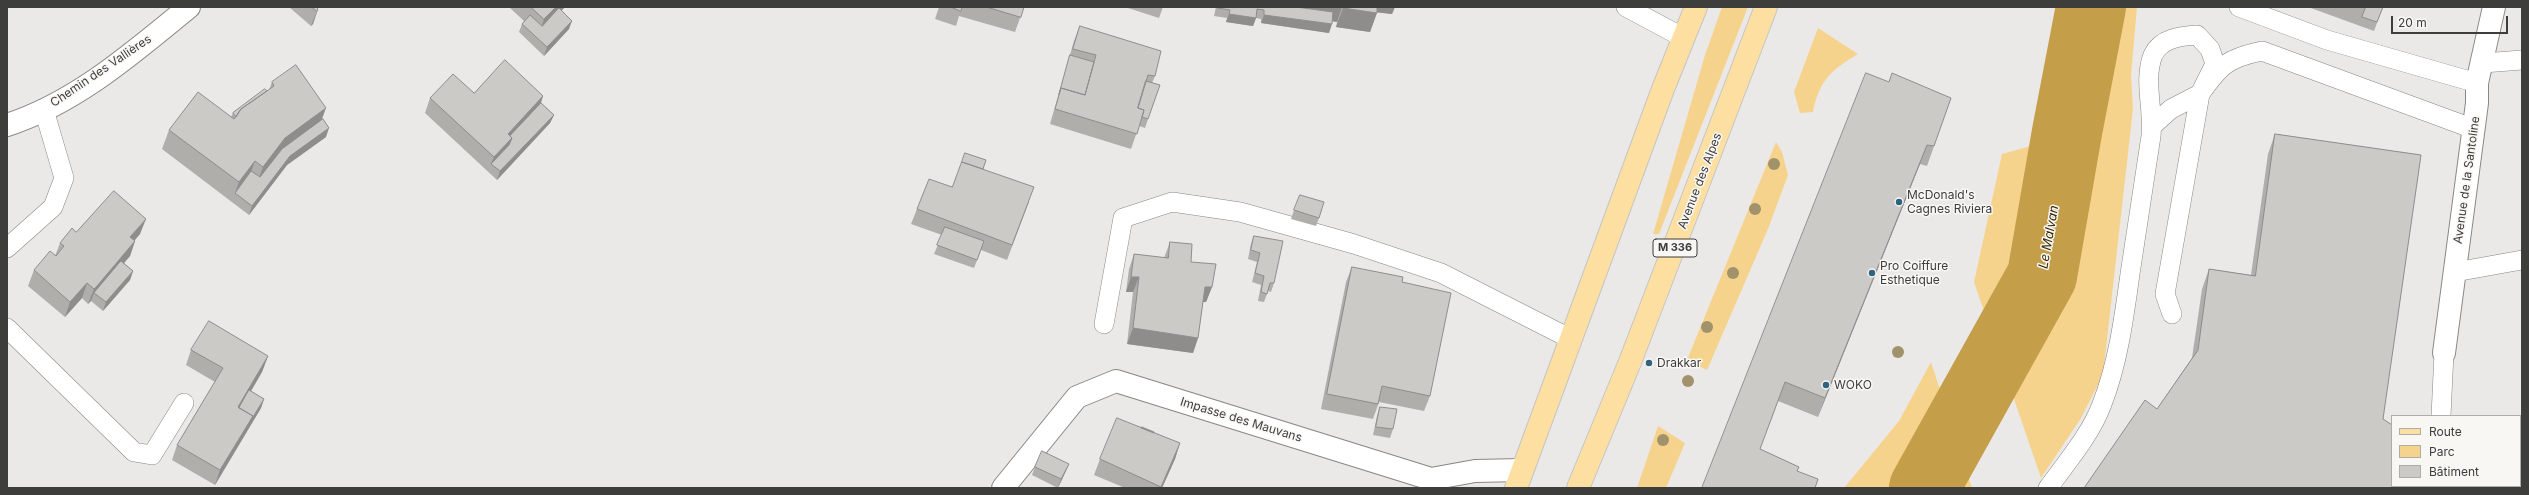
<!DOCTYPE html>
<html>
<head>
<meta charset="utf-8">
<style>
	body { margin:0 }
	#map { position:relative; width:2529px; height:495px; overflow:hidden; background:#ebe9e7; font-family:Inter,sans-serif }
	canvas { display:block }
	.frame { position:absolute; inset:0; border:8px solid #3d3d3b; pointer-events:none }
	.legend { position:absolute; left:2391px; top:415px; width:130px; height:72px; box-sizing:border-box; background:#f8f7f4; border:1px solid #adadaa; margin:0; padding:5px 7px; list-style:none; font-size:12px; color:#3d3d3b }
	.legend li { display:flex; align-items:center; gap:8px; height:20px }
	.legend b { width:20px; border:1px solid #adadaa }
	.scale { position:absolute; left:2391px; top:16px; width:117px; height:18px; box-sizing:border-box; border:2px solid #3d3d3b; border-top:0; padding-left:5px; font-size:12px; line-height:14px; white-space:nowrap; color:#3d3d3b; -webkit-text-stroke:3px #f8f7f4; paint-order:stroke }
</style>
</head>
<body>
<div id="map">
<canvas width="2529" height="495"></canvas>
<div class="frame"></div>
<ul class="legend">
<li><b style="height:5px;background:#fde0a1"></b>Route</li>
<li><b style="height:11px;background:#f6d38c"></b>Parc</li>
<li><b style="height:11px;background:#cbcac7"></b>Bâtiment</li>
</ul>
<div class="scale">20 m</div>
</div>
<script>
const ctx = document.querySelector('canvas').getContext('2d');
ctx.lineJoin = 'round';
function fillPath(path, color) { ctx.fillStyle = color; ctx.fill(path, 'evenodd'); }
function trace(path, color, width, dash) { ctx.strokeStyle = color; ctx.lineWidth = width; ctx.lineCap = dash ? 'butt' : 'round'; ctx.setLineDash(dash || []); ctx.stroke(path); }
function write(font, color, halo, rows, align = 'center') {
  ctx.font = font + ' Inter,sans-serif'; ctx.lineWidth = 3; ctx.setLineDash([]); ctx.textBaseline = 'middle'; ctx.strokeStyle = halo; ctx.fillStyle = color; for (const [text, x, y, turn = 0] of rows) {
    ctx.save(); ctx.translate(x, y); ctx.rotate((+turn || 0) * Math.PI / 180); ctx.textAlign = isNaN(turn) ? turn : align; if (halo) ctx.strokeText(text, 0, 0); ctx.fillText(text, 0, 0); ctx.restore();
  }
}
fillPath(new Path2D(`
	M1722 7H1748L1659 234H1653L1705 55Z
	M2075 7H2137L2131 75 2133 109 2103 375 2081 418 2041 478 1974 282 2002 154 2042 143 2051 94Z
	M1818 28 1858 54C1831 70 1819 81 1813 112L1800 113 1794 92Z
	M1776 142 1782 152 1788 175 1768 229 1707 370 1687 360Z
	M1931 362 1972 488H1844L1899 421Z
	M1658 426 1685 443 1666 488H1637Z`), '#f6d38c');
trace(new Path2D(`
	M1924 488 2042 276 2067 132 2091 7`), '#c49e49', 70);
const lane = new Path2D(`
	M1626 7 1684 38
	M2239 7 2327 40 2477 83
	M2483 63 2522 60
	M7 248 53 207 64 178 44 110
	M2455 272 2522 260
	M2172 314 2165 294 2200 94C2220 65 2228 58 2262 51L2474 129
	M1104 324 1123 218 1172 202 1240 212 1354 244 1441 273 1571 339
	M7 328 134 452 152 455 184 403
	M2441 416 2444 353
	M2520 473 2522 475
	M2048 488C2067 462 2091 434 2102 404 2118 363 2124 318 2130 274 2137 228 2144 182 2151 136 2154 111 2143 80 2153 55 2161 38 2181 36 2197 35L2210 49 2215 64 2200 94 2171 109 2152 126`);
const street = new Path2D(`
	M7 125C76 103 134 52 189 7
	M2444 353 2477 103V83L2494 7
	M1003 488 1077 397 1116 381 1431 479 1475 471 1522 470`);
const primary = new Path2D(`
	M1516 488 1663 89 1696 7
	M1578 488 1630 362 1766 7`);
trace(lane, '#888784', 20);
trace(street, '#888784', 24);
trace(primary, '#c5c5c4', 24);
trace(lane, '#fff', 19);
trace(street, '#fff', 22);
trace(primary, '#fde0a1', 22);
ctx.fillStyle = '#a1926b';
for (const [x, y] of [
	[1774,164],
	[1755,209],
	[1733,273],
	[1707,327],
	[1898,352],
	[1688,381],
	[1663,440]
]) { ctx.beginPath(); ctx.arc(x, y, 6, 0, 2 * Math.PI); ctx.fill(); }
fillPath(new Path2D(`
	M289 7H316L318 9 313 24 311 26Z
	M509 7H565L561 11 569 29 544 56 519 32 522 24 524 21Z
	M939 7H1024L1015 32 959 16 956 26 935 19Z
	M1128 7H1163L1159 18 1128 8Z
	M1216 7H1395L1392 14 1377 12 1370 32 1336 27 1337 22 1332 21 1329 33 1261 23V19L1256 18 1253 26 1226 22 1227 18 1214 16Z
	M2308 7H2383L2374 31Z
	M1080 26 1155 76 1152 83 1148 119 1145 128 1139 126 1131 149 1050 124 1074 41Z
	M272 82 323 119 326 137 287 165 249 215 162 149 169 130 231 117 233 113 269 90Z
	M1889 82 1951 98 1927 166 1920 164 1818 417 1778 401 1760 449 1799 467 1797 471 1702 488Z
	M474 93 543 96 541 103 554 115 550 123 497 180 425 113 430 98Z
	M2275 134 2421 155 2157 409 2192 358 2202 289 2209 269 2251 275 2268 154Z
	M983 169 1029 202 1007 260 981 250 974 268 934 254 942 235 911 224 917 209Z
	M1294 210 1319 218 1316 226 1291 219Z
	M76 232 140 234 134 240 135 241 130 256 124 263 133 271 130 280 103 311 91 301 88 304 82 298 65 317 28 286 34 270 55 256 60 243Z
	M1254 236 1274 283 1271 292 1268 291 1264 302 1258 301 1261 285 1252 282 1257 262 1248 259 1251 244Z
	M1170 242 1191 262 1212 287 1206 302H1203L1198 338 1193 353 1127 344 1133 292H1126L1129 269 1134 254 1164 258Z
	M1352 267 1402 282 1430 396 1424 411 1379 402 1373 419 1321 409 1346 282Z
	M191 350 268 356 262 372 251 391 264 399 261 408 215 485 172 460 177 445 215 382 186 365Z
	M1380 407 1393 429 1390 438 1373 435 1377 416Z
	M1154 433 1180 443 1175 459 1162 488H1125L1094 475 1100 459Z
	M1069 464 1065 473 1058 488 1032 475 1035 467Z`), '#afaeab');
fillPath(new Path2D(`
	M556 7H565L539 34 544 19Z
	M1233 7H1342L1337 22 1264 11V10L1257 9Z
	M1374 7H1395L1392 14 1373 12Z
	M1343 8 1377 13 1370 32 1336 27Z
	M318 9 313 24 311 26 317 11Z
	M1229 14 1256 18 1253 26 1226 22Z
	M1264 15 1332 24 1329 33 1261 23Z
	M572 21 569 29 544 56 547 47Z
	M543 96 538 111 506 153 491 164 494 157 508 134Z
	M326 108 319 127 256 186 263 167 285 138Z
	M554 115 550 123 497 180 500 171Z
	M329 128 326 137 287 165 249 215 252 206 290 156Z
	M1927 145 1920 164 1818 417 1825 398Z
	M255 161 248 180 235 193 239 182Z
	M146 219 140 234 125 252 130 237Z
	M135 241 130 256 97 295 94 293 91 301 88 304 94 289Z
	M133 271 130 280 103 311 106 302Z
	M1131 277H1139L1133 292H1126Z
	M87 283 82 298 65 317 70 302Z
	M1205 287H1212L1206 302H1200Z
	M1133 328 1198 338 1193 353 1127 344Z
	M268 356 262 372 237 415 238 407Z
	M264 399 261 408 215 485 220 470 253 416Z
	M1180 443 1175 459 1162 488H1161Z
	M1069 464 1065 473 1058 488 1061 479Z`), '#8e8d8b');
const building = new Path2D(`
	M312 7H316L318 9 317 11Z
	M531 7H556L544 19Z
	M951 7H962L961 11Z
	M987 7H1024L1021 17Z
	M1218 7H1296L1333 12 1332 24 1264 15V10L1257 9 1256 18 1229 14 1230 10 1218 8Z
	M1343 7H1377V13L1343 8Z
	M2366 7H2383L2377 22 2362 17Z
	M559 8 572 21 547 47 522 24 530 15 542 26Z
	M1080 26 1161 51 1155 76 1148 75 1138 108 1144 110 1137 134 1055 109 1061 88 1085 95 1096 55 1073 49Z
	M1070 55 1094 62 1085 95 1061 88 1059 94Z
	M505 60 543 96 508 134 512 138 494 157 430 98 453 74 474 93Z
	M296 65 326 108 285 138 263 167 255 161 239 182 169 130 198 92 234 119 241 109 274 86 272 82Z
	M1866 73 1889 82 1892 73 1951 98 1934 146 1927 145 1825 398 1785 382 1760 449 1799 467 1797 471 1818 479 1815 488H1702Z
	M1146 81 1160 85 1148 119 1142 117 1144 110 1138 108Z
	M265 89 267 91 241 109 236 117 233 113Z
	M541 103 554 115 500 171 491 164 509 145 512 138 510 136Z
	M323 119 329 128 290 156 252 206 235 193 251 171 260 177 282 149Z
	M2275 134 2421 155 2383 419 2392 425V486H2474L2477 488H2084L2145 400 2157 409 2198 350 2209 269 2255 276Z
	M965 153 986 160 983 169 962 162Z
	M962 162 1034 187 1012 245 917 209 929 179 952 187Z
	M114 191 146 219 130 237 135 241 97 286 94 289 87 283 70 302 34 270 50 251 56 256 64 246 60 243 72 228 76 232Z
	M1300 195 1324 202 1319 218 1294 210Z
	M945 227 984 241 977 260 937 245Z
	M1254 236 1283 241 1274 283H1270L1267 294 1261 292 1264 276 1255 273 1260 253 1251 250Z
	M1170 242 1192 244 1191 262 1216 264 1212 287H1205L1198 338 1133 328 1139 277H1131L1134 254 1168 258Z
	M121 261 133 271 106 302 94 293Z
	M1352 267 1403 277 1402 282 1451 293 1430 396 1382 386 1378 404 1327 394Z
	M209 321 268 356 238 407 253 416 220 470 177 445 223 368 191 350Z
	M249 390 264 399 250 422 253 416 239 408Z
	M1380 407 1397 409 1393 429 1376 427Z
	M1117 418 1180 443 1161 487 1100 459Z
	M1142 427 1154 432V433L1141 428Z
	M1042 451 1069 464 1061 479 1035 467Z`);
fillPath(building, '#cbcac7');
trace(building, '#8e8d8b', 1);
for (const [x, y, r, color] of [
	[1899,202,4,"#2f6380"],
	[1872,273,4,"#2f6380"],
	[1649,363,4,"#2f6380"],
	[1826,385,4,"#2f6380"]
]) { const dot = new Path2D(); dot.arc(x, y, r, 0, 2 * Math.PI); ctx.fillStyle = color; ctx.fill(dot); trace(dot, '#f8f7f4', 1.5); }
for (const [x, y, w] of [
	[1675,248,44]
]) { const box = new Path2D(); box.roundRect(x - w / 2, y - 9, w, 18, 3); ctx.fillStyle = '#f8f7f4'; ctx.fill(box); trace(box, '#3d3d3b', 1); }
write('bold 11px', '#3d3d3b', null, [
	["M 336",1675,248]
]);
write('12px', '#3d3d3b', '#f8f7f4', [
	["Chemin des Vallières",101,71,-34],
	["Avenue de la Santoline",2467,180,-82],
	["Avenue des Alpes",1700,181,-69],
	["Impasse des Mauvans",1241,420,17]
]);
write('12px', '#3d3d3b', '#f8f7f4', [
	["McDonald's",1907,195],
	["Cagnes Riviera",1907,209],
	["Pro Coiffure",1880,266],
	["Esthetique",1880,280],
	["Drakkar",1657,363],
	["WOKO",1834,385]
], 'left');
write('italic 13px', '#3b2b05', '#f8f7f4', [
	["Le Malvan",2049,237,-80]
]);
</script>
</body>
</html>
